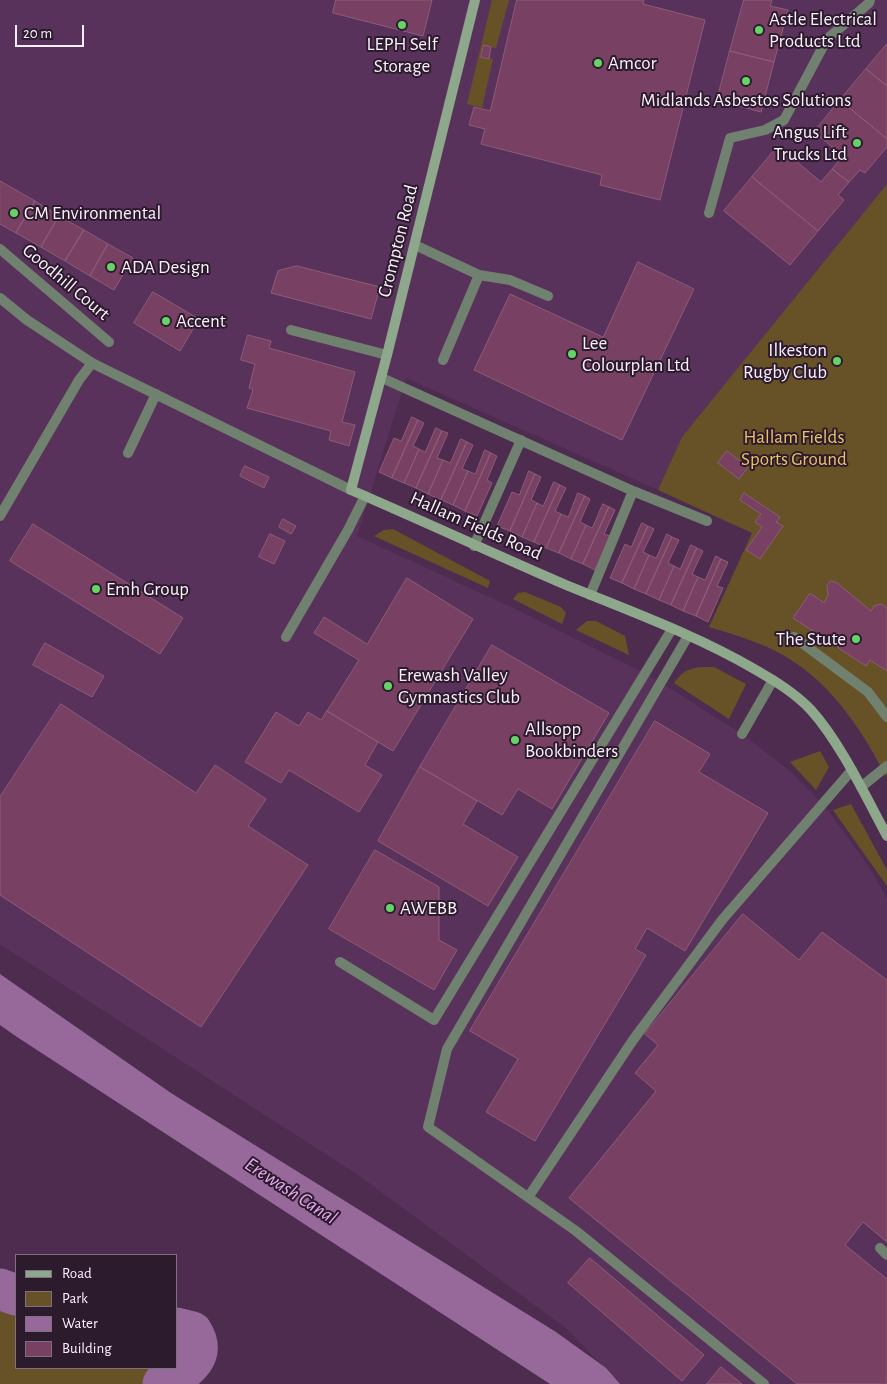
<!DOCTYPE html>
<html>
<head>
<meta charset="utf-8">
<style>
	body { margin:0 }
	#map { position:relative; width:887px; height:1384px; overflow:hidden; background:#4d2c50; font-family:"Alegreya Sans",sans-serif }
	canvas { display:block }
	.legend { position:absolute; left:15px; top:1254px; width:162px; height:115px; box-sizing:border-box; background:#2b1b2c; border:1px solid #7f7080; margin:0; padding:6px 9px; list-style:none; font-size:15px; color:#fceffd }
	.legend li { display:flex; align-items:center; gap:10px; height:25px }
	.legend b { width:25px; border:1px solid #7f7080 }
	.scale { position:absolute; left:15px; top:25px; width:69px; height:22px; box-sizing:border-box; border:2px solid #fceffd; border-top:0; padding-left:6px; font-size:15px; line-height:18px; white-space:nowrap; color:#fceffd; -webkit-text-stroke:4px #2b1b2c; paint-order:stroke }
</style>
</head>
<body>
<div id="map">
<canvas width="887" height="1384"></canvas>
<ul class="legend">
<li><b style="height:6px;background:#8da88b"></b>Road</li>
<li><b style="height:14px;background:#675227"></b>Park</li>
<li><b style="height:14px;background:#96699a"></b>Water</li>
<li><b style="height:14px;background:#784062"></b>Building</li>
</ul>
<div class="scale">20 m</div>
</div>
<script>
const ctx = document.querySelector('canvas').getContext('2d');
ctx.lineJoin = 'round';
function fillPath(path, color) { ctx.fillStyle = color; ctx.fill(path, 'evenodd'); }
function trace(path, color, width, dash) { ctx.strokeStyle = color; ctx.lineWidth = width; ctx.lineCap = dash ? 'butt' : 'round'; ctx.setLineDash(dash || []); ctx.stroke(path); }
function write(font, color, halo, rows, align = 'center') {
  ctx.font = font + ' "Alegreya Sans",sans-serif'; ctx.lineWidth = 4; ctx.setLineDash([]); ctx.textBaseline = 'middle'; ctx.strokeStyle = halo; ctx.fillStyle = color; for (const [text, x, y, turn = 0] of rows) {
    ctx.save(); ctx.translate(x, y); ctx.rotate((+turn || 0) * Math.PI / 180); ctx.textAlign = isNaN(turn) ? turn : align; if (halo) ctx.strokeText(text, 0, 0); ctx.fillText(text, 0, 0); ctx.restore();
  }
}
fillPath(new Path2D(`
	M0 0H887V184L682 437 658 490 406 378 357 536 509 606 652 677 742 734 790 771 827 809 865 861 887 898V1384H620L566 1328 358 1175 0 944Z`), '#59325c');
fillPath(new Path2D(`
	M492 0H509L496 48 483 46 481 57 493 59 482 108 467 104Z
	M887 184V778C862 731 834 686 788 658 764 643 735 635 709 627L752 533 658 490 682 437Z
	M393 529 490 581 488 588 374 536 384 530Z
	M525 592 561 607 566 613 562 624 513 599 518 593Z
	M587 621H596L625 636 629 655 576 630Z
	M702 667H714L746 684 729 719 674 683C682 672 688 668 702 667Z
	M820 751 829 767 816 790 790 762Z
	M851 804 887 870V886L833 810Z
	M0 1296 16 1303V1368H173L148 1384H0Z
	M176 1339 184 1343 188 1349 183 1360 176 1365Z`), '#675227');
fillPath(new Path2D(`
	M0 974 171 1093 556 1332 606 1368 620 1384H550L17 1037 0 1025Z`), '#96699a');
trace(new Path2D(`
	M0 1289 16 1295
	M163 1384C182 1371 209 1358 192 1332L176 1328`), '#96699a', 41);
const building = new Path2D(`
	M336 0H432L423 36 333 13Z
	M517 0H644L643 4 705 20 660 200 600 185 602 175 481 144 485 129 469 125 474 107 490 111Z
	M744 0H772L770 6 788 10 774 62 730 51Z
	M887 44V86L866 69Z
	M484 45 491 47 489 59 481 57Z
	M730 51 774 62 761 112 717 100Z
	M866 69 887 86V139L840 100Z
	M840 100 887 139V147L865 173 860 170 849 182 832 169 843 156 814 132Z
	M778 146 821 182 832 169 849 182 838 195 844 200 818 231 752 177Z
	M752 177 818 231 790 265 724 211Z
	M0 181 35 201 16 233 0 224Z
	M35 201 59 216 41 247 16 233Z
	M59 216 84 230 65 261 41 247Z
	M84 230 108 244 90 276 65 261Z
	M108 244 133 258 114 290 90 276Z
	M638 262 694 289 622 440 474 370 510 294 603 337Z
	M297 266 380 287 371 319 271 293 278 271Z
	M153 292 199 319 180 351 134 323Z
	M248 335 271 341 269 348 355 372 342 422 355 425 349 446 329 440 331 431 247 408 253 390 249 388 255 364 241 360Z
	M412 417 418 420 392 478 379 472 394 438 401 441Z
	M418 420 424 423 413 446 419 449 404 483 392 478Z
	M436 428 442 431 416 488 404 483 419 449 425 452Z
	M442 431 448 433 437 458 443 460 428 494 416 488Z
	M461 439 467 442 441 500 428 494 443 460 450 463Z
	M467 442 473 445 462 469 468 471 453 505 441 500Z
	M485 450 491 453 465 511 453 505 468 471 475 474Z
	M727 451 748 467 739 479 718 463Z
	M491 453 497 456 487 480 492 483 477 516 465 511Z
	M245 466 269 477 264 488 240 476Z
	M529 471 535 474 510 531 497 526 512 492 519 495Z
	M535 474 541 477 531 500 537 503 522 537 510 531Z
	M554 482 560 485 534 542 522 537 537 503 543 506Z
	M560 485 566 488 555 511 561 514 546 548 534 542Z
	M578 493 585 496 559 553 546 548 561 514 568 517Z
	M744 493 780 517 776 522 783 526 760 559 746 550 762 527 755 522 761 514 740 500Z
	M585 496 590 499 580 522 586 525 571 559 559 553Z
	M603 504 609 507 583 564 571 559 586 525 592 528Z
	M609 507 615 510 604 534 610 536 595 570 583 564Z
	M283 519 296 526 291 534 279 527Z
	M642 523 648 526 622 583 610 578 625 544 631 547Z
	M33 524 183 618 160 654 10 561Z
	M648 526 654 529 643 552 649 555 634 589 622 583Z
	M270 534 285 541 274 564 259 557Z
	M667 534 672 537 646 594 634 589 649 555 656 558Z
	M672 537 679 540 668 563 674 566 659 600 646 594Z
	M691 545 697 548 671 605 659 600 674 566 680 569Z
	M697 548 703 551 692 574 698 577 683 611 671 605Z
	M716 556 721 559 696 616 683 611 698 577 705 580Z
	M721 559 728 562 717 586 723 588 708 622 696 616Z
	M407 578 473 619 393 751 327 711 359 660 314 633 324 617 367 644Z
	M831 581 837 583 871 611 874 606 881 604 887 608V671L870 660 866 666 793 618 810 593 824 603 828 595 827 586Z
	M45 643 104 676 92 697 33 665Z
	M492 645 609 713 552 809 518 789 502 815 420 767Z
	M61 704 196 793 215 765 266 799 248 826 308 865 201 1027 0 895V797Z
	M327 711 378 742 365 765 382 775 359 812 289 770 281 783 245 762 276 712 299 726 308 712 321 720Z
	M655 721 710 754 699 772 768 813 685 951 647 928 635 949 646 955 535 1141 486 1112 518 1059 470 1031Z
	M420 767 477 801 463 824 518 857 488 906 378 841Z
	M375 850 439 887V940L457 950 434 990 329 929Z
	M743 914 799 960 822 932 887 980V1242L863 1222 845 1245 887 1279V1384H797L569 1198 656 1091 635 1073 658 1045 645 1034Z
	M590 1258 704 1355 682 1381 568 1283Z
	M721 1367 742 1384H707Z`);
fillPath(building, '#784062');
trace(building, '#8c5c78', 1);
trace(new Path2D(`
	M709 213 730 138 765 130 784 120 827 39 869 3 870 0
	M415 245 479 275 443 360
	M0 249 109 342
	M479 275 510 280 548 296
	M291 330 387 355
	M382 378 633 491 707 521
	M128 453 156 394
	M0 516 79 380 92 363
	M474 546 521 440
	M590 595 633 491
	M688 636 447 1049 428 1127 576 1231 764 1384
	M286 637 348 530 365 496
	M794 637 868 692 887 717
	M742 734 773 680
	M861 787 887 766
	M340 962 434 1020 672 629
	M529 1196 633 1040 722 920 852 770
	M880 1248 887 1255`), '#70816f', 10);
trace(new Path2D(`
	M0 298 27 320 92 363 351 490`), '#70816f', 10);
trace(new Path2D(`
	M475 0 387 355 351 490C423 521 494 554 566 585 630 611 696 635 756 670 775 681 795 693 811 710 840 742 866 797 887 836`), '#8da88b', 10);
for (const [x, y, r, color] of [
	[402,25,5,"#65d467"],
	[759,30,5,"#65d467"],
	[598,63,5,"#65d467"],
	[746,81,5,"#65d467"],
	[857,143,5,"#65d467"],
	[14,213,5,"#65d467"],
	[111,267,5,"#65d467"],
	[166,321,5,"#65d467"],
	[572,354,5,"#65d467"],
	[837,361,5,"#65d467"],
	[96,589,5,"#65d467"],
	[856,639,5,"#65d467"],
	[388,686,5,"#65d467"],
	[515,740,5,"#65d467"],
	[390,908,5,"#65d467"]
]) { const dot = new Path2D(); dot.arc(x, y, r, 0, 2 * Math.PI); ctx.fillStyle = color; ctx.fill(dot); trace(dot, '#2b1b2c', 2); }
write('19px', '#fceffd', '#2b1b2c', [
	["Astle Electrical",769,19],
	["Products Ltd",769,41],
	["LEPH Self",402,44,"center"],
	["Storage",402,66,"center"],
	["Amcor",608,63],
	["Midlands Asbestos Solutions",746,100,"center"],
	["Angus Lift",847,132,"right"],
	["Trucks Ltd",847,154,"right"],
	["CM Environmental",24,213],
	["ADA Design",121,267],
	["Accent",176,321],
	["Lee",582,343],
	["Colourplan Ltd",582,365],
	["Ilkeston",827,350,"right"],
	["Rugby Club",827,372,"right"],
	["Emh Group",106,589],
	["The Stute",846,639,"right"],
	["Erewash Valley",398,675],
	["Gymnastics Club",398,697],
	["Allsopp",525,729],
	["Bookbinders",525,751],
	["AWEBB",400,908]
], 'left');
write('19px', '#fceffd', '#2b1b2c', [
	["Crompton Road",398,241,-76],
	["Goodhill Court",66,282,40],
	["Hallam Fields Road",476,526,24]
]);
write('19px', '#edc166', '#2b1b2c', [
	["Hallam Fields",794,437],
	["Sports Ground",794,459]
]);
write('italic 20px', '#e9a8ef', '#2b1b2c', [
	["Erewash Canal",291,1191,33]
]);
</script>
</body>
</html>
